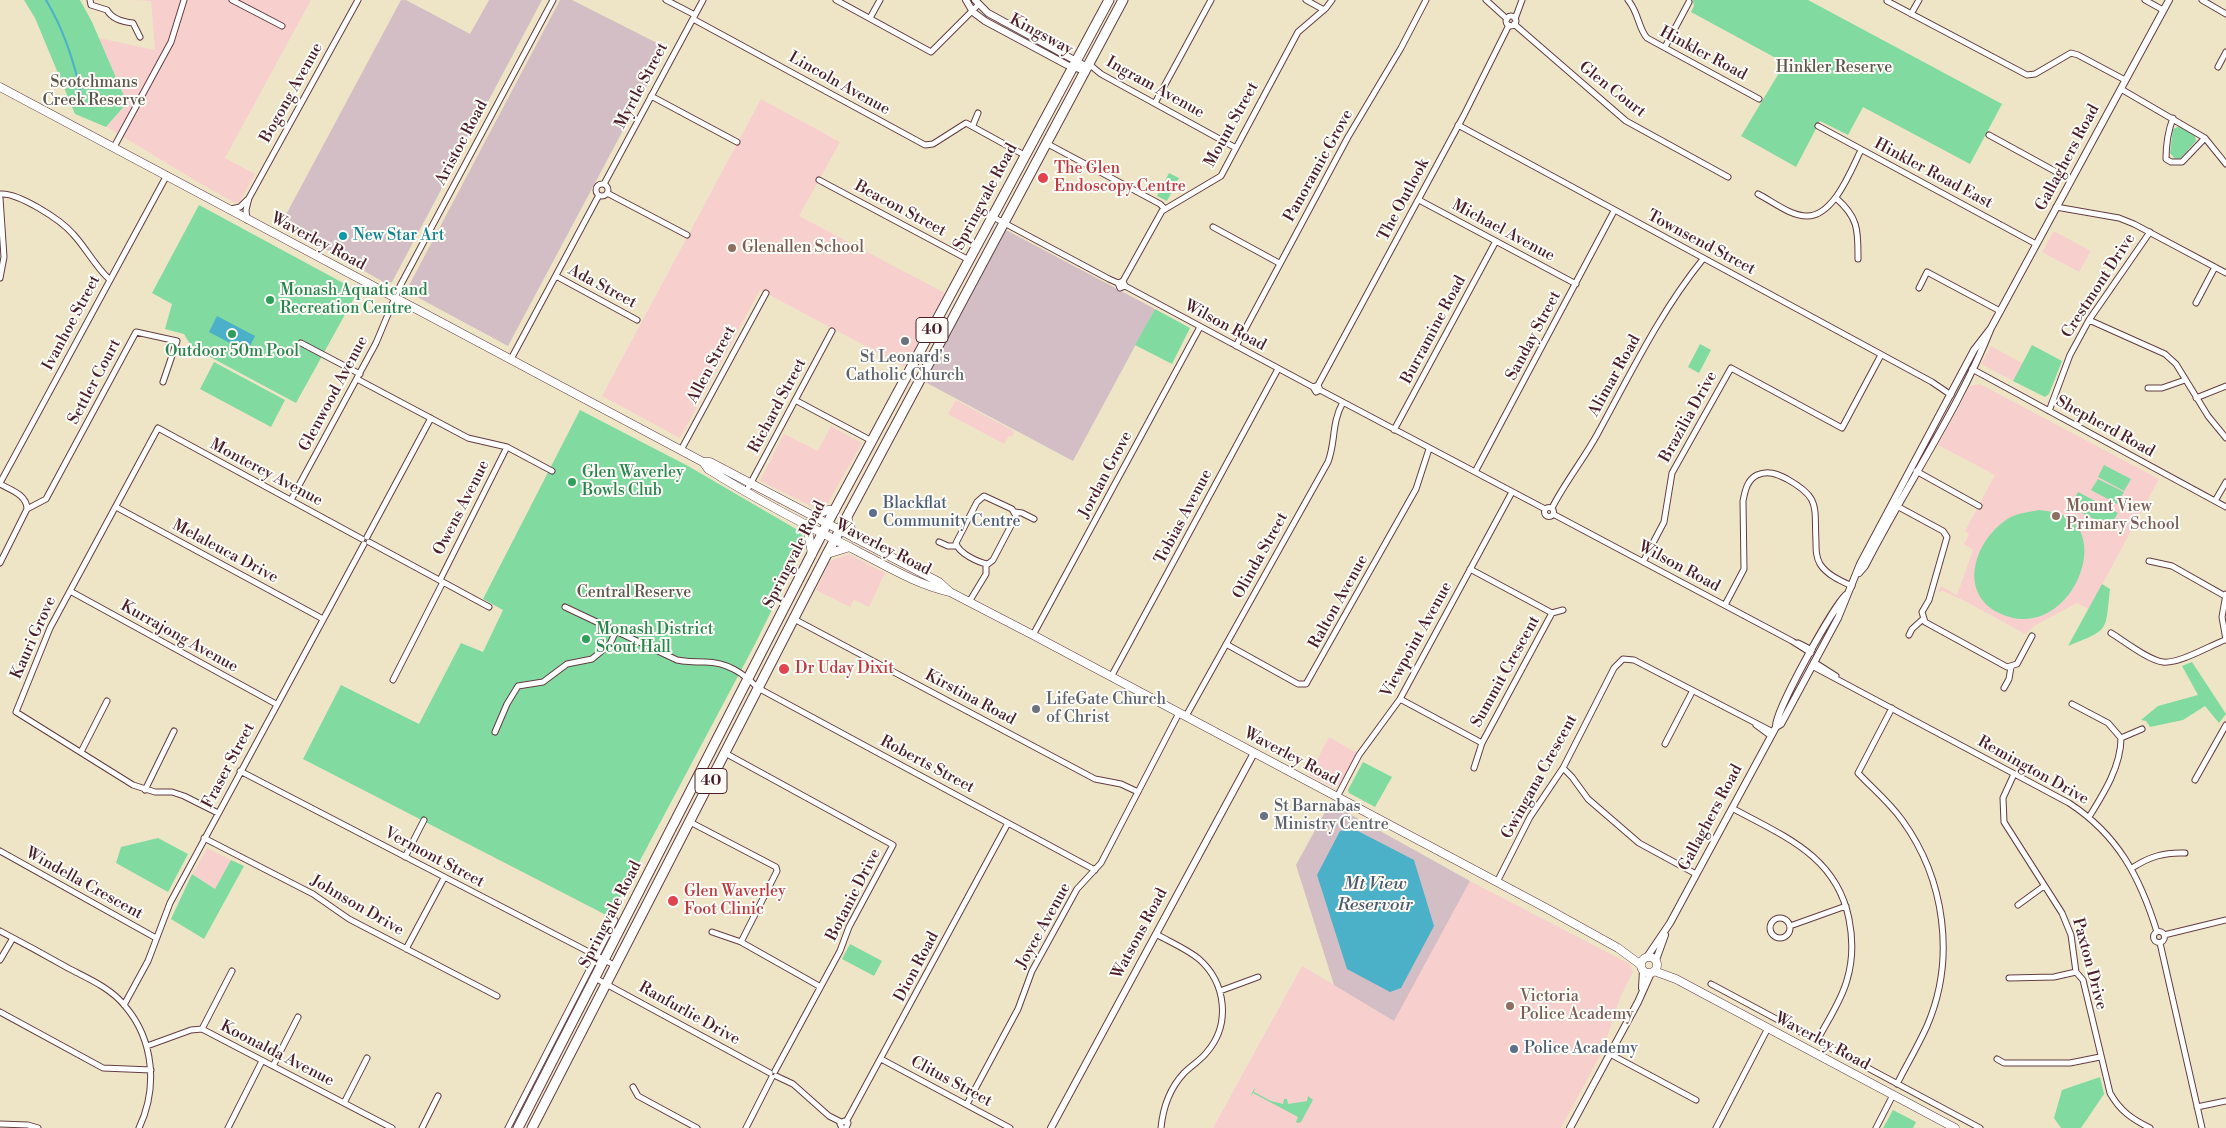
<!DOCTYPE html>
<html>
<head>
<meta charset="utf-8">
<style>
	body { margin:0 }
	canvas { display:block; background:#eee5c7 }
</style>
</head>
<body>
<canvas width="2226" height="1128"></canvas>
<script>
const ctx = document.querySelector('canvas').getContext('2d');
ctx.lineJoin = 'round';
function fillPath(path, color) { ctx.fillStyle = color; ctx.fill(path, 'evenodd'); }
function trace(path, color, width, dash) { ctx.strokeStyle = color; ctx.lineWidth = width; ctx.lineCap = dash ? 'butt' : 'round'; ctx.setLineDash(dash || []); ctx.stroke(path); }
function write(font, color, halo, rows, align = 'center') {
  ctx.font = font + ' "Libre Bodoni",serif'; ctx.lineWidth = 4; ctx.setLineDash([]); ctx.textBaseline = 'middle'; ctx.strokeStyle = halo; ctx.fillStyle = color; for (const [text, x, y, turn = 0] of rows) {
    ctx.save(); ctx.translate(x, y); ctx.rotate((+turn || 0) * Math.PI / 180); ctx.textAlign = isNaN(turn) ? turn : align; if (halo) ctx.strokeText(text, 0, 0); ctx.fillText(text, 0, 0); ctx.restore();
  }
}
fillPath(new Path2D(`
	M135 0H311L225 158 255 174 239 203H235L196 181 107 127 127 103 99 38 155 50 151 1Z
	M761 99 840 142 799 216 945 293 905 367 760 290 680 438 602 396Z
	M2054 231 2091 251 2079 272 2042 252Z
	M1991 346 2022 363 2013 381 1981 364Z
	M1980 384 2159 479 2089 609 2077 603 2036 625 2025 634 1965 601 1943 591 1938 592 1941 586 1957 595 1973 550 1964 544 1969 534 1965 531 1995 475 1938 445 1970 386Z
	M956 400 1012 430 1014 432 1012 437 1009 436 1004 444 948 414Z
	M831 426 862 443 828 503 813 507 760 481 784 434 818 451Z
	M849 554 885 573 869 607 854 600 850 607 816 590 830 561Z
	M1329 737 1357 753 1340 785 1334 788 1309 775Z
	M207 848 231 860 215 889 193 874Z
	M1470 881 1630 964 1633 972 1620 998 1603 1050 1561 1128H1213L1302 966 1394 1020Z`), '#f7d0ce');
fillPath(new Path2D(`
	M401 0H406L470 34 489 0H542L392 282 387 284 281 224Z
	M560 0H572L667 48 508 346 406 291Z
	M1006 230 1155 309 1073 461 925 382Z
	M1330 803 1470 881 1394 1021 1334 985 1296 865Z`), '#d2bec4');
fillPath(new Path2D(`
	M24 0H80L92 22 127 103 106 127 75 114 35 18Z
	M1693 0H1808L2002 104 1970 164 1863 107 1848 135 1820 121 1796 167 1741 136 1785 63 1691 12 1694 6Z
	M2180 126 2195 136 2196 141 2180 159H2175L2170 153 2173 129Z
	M1169 173 1179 178 1167 201 1157 196Z
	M199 205 358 291 296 403 199 351 190 344 184 334 165 329 172 304 152 293Z
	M1155 309 1190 328 1172 364 1135 345Z
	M1700 344 1711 350 1699 373 1688 367Z
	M2032 345 2062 361 2049 394 2045 397 2013 381Z
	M214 362 285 400 271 427 200 389Z
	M580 410 688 466 796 529C804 535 805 540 802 549L755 644 610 917 303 759 341 685 419 724 461 643 483 652 503 610 483 599Z
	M2104 465 2131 479 2124 491 2098 477Z
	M2098 479 2124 492 2117 504 2091 490Z
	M2078 492 2118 513 2110 527 2070 507Z
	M2039 510C2047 511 2057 512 2065 516 2113 540 2065 645 1999 613 1956 592 1976 538 2009 518 2018 513 2029 512 2039 510Z
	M2102 584 2110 589C2105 633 2110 629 2068 646Z
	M2192 662 2226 714 2219 723 2205 706 2183 720 2150 727 2146 721 2141 720 2158 706 2198 695 2182 666Z
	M1363 762 1392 777 1375 807 1349 793 1348 790Z
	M158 838 188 854 168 892 116 863 121 847Z
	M231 860 244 866 204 939 171 919 192 874 215 889Z
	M850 944 882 961 874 976 842 959Z
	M2100 1077 2104 1094 2081 1128H2061L2054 1118 2062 1090Z
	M1255 1087 1254 1092 1271 1101 1283 1104 1284 1099H1287L1288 1104 1307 1101 1308 1096 1313 1100 1301 1122 1298 1123 1296 1122 1298 1117 1253 1093 1250 1097Z
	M1893 1110 1916 1122 1913 1128H1883Z`), '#81daa0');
fillPath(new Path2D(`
	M217 316 255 336 247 352 209 332Z
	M1352 828 1414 860 1434 926 1401 988 1390 992 1347 969 1317 875 1340 831Z`), '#4ab1c9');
trace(new Path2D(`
	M46 0C64 30 75 64 82 98`), '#4ab1c9', 2);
const minor = new Path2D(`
	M90 0 91 5 107 10C112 19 123 22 133 23L140 37
	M232 0 282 26
	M666 0 695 15
	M836 0 931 52 978 5
	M1306 0 1324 10
	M1486 0 1507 19
	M1628 0C1639 13 1638 28 1647 38L1759 99
	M2145 0 2163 10
	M2202 0 2226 14
	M1887 1 2027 75 2035 74 2071 53 2078 55 2125 80
	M1911 14 1919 0
	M1506 21a5 5 0 1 1 10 0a5 5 0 1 1-10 0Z
	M870 18 880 0
	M693 19 925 145 933 144 966 123 1026 156
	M1515 19 1522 0
	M1514 24 1626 121 1728 177
	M1665 47 1689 2
	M1089 64 1101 74 1236 148
	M2218 67 2226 52
	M2121 89 2205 138 2226 164
	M651 96 737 142
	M1155 103 1211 0
	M2173 118C2168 131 2166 145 2166 159L2171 162H2182L2205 138
	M973 125 978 113
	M1458 125 1932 382 1951 395
	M1818 126 2036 244
	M1989 135 2071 180
	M1046 143 1160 204 1165 209
	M114 147 171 42 184 0
	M819 180 969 260
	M604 184 703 0
	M596 190a6 6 0 1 1 12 0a6 6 0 1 1-12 0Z
	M607 193 687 235
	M0 194C18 192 61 220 73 234 86 248 95 266 109 279
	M1758 194C1772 201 1790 216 1807 216 1834 216 1851 170 1861 150
	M0 198 4 257 0 278
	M1836 198C1859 218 1858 231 1858 259
	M1419 200 1576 284
	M2056 207 2119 218 2134 224 2226 273
	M231 209 240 207 247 200
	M993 217 1109 279 1118 283 1123 281 1125 286 1120 288 1118 283
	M247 220 246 210 249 198 358 0
	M1213 227 1279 263
	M556 276 637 320
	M1123 281 1162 211 1221 176 1298 32 1326 8 1332 0
	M1125 286 1313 387 1316 392 1320 390 1318 385 1313 387
	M1919 288 1927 272 2000 311
	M2196 303 2215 267
	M2089 320 2165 354 2176 364 2208 416 2226 438
	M301 343 360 374
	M1236 346 1348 137 1401 48 1426 0
	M511 359 599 195
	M1972 369 2226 507
	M357 379 468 438 507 447 552 471
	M1318 385 1464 115 1509 25
	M2148 388H2162L2185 380
	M1320 390 1545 509
	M2196 398 2226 386
	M795 400 872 441
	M2049 411 2070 355 2089 320 2150 232
	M1394 430 1496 241
	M681 450 766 293
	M1916 471 1979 506
	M1475 472 1614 211
	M0 483 167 175
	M0 484C11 490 27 495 27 509L0 563
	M746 492 832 331
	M984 496 1012 509 1016 516 993 560 988 564C979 563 958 553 956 543L977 502Z
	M291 500 376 343 399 288 553 0
	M2215 501 2226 482
	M1895 505 1943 531 1947 537 1929 600 1922 612 1925 622 2007 667 2017 664 2032 636
	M116 507 323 619
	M1544.5 512a4.5 4.5 0 1 1 9 0a4.5 4.5 0 1 1-9 0Z
	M1552 508C1565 482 1584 459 1598 433 1631 373 1660 312 1703 259
	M27 509 46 499 136 332 177 341 163 382
	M1015 512 1022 513 1034 519
	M1553 514 1792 641 1811 653
	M367 537 431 418
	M369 542 489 607
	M939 542 948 546H956
	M2149 561 2172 566 2225 596
	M1643 562 1664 522 1672 473 1731 368 1842 428 1881 355
	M1470 569 1552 613 1482 743 1474 768
	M440 580 507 447
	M70 591 276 704
	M969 602 986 574V564
	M1725 605 1744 569 1743 501C1745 491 1747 480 1757 475 1768 470 1777 474 1787 479 1821 498 1814 506 1816 542 1816 550 1816 557 1820 564 1827 575 1841 581 1852 586
	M565 607 677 660C687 662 695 662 705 662 727 662 743 673 758 688L1095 870
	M1552 613 1563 610
	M794 619 1095 779 1121 784 1138 792
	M2111 633C2124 641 2148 660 2163 662 2179 664 2209 646 2225 640
	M1033 635 1200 327
	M1909 635 1912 629 1923 619
	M2226 640 2222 617 2226 594
	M1798 643 1812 650
	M1226 644 1298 684H1306L1416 489 1429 449
	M1814 662 1836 676
	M1812 666 2069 803C2118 835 2140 877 2157 932
	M1111 677 1278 369
	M393 680 443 582
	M2004 688 2009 679 2011 667
	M1400 699 1482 743
	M2072 704 2108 723 2121 738C2121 766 2104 793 2089 817
	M1892 708 1858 773C1873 789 1889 802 1902 820 1945 879 1956 959 1927 1026 1918 1046 1907 1064 1897 1084
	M1186 716 1328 462C1336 441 1331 424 1343 402
	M1756 725 1771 736
	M495 732 507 704 518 686 543 682 567 664 592 659 610 644 616 631
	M2121 738 2142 729
	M1665 744 1692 692
	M81 752 107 701
	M725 753 893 845 849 927 840 951 775 1071
	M1563 768 1572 777 1588 799 1639 843 1696 874
	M240 771 616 966
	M2014 774 2003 798 2004 822 2062 913 2071 935 2076 972 2083 980 2110 1093C2120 1111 2132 1119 2150 1128
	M2195 780 2226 725
	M145 790 174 731
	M1337 797 1359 755 1400 699 1512 492
	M1732 808C1783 836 1836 855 1849 919 1853 939 1853 960 1847 980 1841 1002 1827 1021 1817 1041
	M218 813 184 796 172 792H155L133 785 16 712 50 628 158 428 362 539
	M690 822 776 867 777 871 741 942
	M204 838 313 894 349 919 497 996
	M0 851 156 938
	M405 857 424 820
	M2132 868C2149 857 2164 852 2185 853
	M1497 882 1530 817 1563 768 1614 668 1623 659 1634 660 1773 732
	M2018 905 2044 886
	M1770 928a10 10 0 1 1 20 0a10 10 0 1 1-20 0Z
	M1790 926 1846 906
	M0 931C23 943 45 955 68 968 87 978 111 988 125 1006 154 1040 158 1088 139 1128
	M2153.5 937a5.5 5.5 0 1 1 11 0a5.5 5.5 0 1 1-11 0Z
	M712 932 741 942 819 986
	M1156 934C1170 942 1187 949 1199 959 1226 983 1231 1024 1207 1052 1201 1060 1192 1065 1184 1073 1170 1088 1163 1107 1161 1128
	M2164 935 2226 920
	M2160 943 2202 1128
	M406 949 444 878
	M0 960 13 938
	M595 978 770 1073
	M2009 978 2054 977 2076 972
	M1711 984 1980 1128
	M1220 991 1258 977
	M124 1005 148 961 170 903 364 544
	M0 1012 103 1068 151 1070
	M202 1029 232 971
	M147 1046 191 1030 202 1029 392 1128
	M1610 1054 1696 1100
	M881 1059 1010 1128
	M1997 1059 2004 1063H2070L2100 1057
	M273 1066 298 1017
	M776 1076 793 1084 829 1116 841 1122
	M633 1087 638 1096 697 1128
	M344 1103 367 1058
	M967 1104 1018 1009 1032 971 1077 889 1101 863 1179 713
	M2197 1107 2226 1101
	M846 1122 1008 823
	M0 1124 28 1125 38 1128
	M228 1128 262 1061
	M422 1128 438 1096
	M508 1128 615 920
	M746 1128 772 1077
	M842 1128 840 1124 844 1121 848 1123 846 1128
	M1716 1128 1768 1028
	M1876 1128 1893 1095`);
const tertiary = new Path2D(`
	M966 0 973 12 985 21 1067 65 1085 71
	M975 0 988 13 1087 67
	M1859 573 1865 566C1905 487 1958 411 1991 328L2169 0
	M1776 727C1774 713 1833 607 1846 595
	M1647 957 1670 923 1776 727 1781 724 1838 618 1860 564 1974 350 1991 328
	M1656 960 1665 935
	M1642 988 1643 970
	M1051 1128 1254 753
	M1570 1128 1638 1002 1651 973`);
const primary = new Path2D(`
	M0 87 703 462H710L939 582 950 592
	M703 462 708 469C757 500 808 526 859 552 888 567 918 585 950 592L1033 635 1546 908 1618 948 1641 965
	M812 516 828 510H835
	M847 517 854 538
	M807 524 812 554
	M827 554 850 547
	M1641 965a8 8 0 1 1 16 0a8 8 0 1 1-16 0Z
	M1654 971 1676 979 1955 1128`);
const trunk = new Path2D(`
	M518 1128 827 524 1109 0
	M532 1128 827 554 1123 0`);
trace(minor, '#633d42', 7);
trace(tertiary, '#633d42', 8);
trace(primary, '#633d42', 9);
trace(trunk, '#633d42', 11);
trace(minor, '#fff', 5);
trace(tertiary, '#fff', 6);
trace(primary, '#fff', 8);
trace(trunk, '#fff', 9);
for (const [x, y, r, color] of [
	[1043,178,6,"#e0444e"],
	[343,236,5,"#0f9aa8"],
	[732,248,5,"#8d6e63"],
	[270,300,5,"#2e9e5b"],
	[232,334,5,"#2e9e5b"],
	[905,341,5,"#6b7280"],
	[572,482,5,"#2e9e5b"],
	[873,513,5,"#5c6f8a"],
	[2056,516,5,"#8d6e63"],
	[586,639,5,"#2e9e5b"],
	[784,669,6,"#e0444e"],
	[1036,709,5,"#6b7280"],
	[1264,816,5,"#6b7280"],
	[673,901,6,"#e0444e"],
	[1510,1006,5,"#8d6e63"],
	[1514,1049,5,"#5c6f8a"]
]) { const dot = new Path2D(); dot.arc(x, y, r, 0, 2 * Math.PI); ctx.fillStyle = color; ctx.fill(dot); trace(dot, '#fdfcf7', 2); }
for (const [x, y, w] of [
	[932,330,32],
	[711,781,32]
]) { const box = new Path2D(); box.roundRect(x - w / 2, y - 12.5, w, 25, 4); ctx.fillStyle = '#fdfcf7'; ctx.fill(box); trace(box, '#4a1f2b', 1); }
write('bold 15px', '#4a1f2b', null, [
	["40",932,330],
	["40",711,781]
]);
write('16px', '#4a1f2b', '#fdfcf7', [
	["Kingsway",1041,35,28],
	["Hinkler Road",1703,54,28],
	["Lincoln Avenue",839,84,29],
	["Myrtle Street",642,86,-62],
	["Ingram Avenue",1155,88,29],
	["Glen Court",1612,90,38],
	["Bogong Avenue",292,93,-61],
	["Mount Street",1232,125,-61],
	["Aristoc Road",462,143,-62],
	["Gallaghers Road",2068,158,-62],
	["Panoramic Grove",1319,166,-61],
	["Hinkler Road East",1933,174,28],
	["Springvale Road",986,197,-62],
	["The Outlook",1404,200,-62],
	["Beacon Street",900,209,28],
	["Michael Avenue",1503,231,28],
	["Waverley Road",318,242,28],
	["Townsend Street",1701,243,28],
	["Crestmont Drive",2099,286,-57],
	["Ada Street",602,287,28],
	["Ivanhoe Street",72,323,-62],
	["Wilson Road",1225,326,28],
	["Burramine Road",1434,330,-62],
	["Sanday Street",1534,336,-62],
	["Allen Street",712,365,-62],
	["Alimar Road",1615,376,-61],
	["Settler Court",95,382,-62],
	["Glenwood Avenue",334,394,-62],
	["Richard Street",778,406,-62],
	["Brazilia Drive",1689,417,-61],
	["Shepherd Road",2105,427,29],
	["Monterey Avenue",266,473,28],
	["Jordan Grove",1106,475,-62],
	["Owens Avenue",462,508,-63],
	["Tobias Avenue",1184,517,-62],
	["Waverley Road",883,548,27],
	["Melaleuca Drive",225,552,28],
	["Springvale Road",795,555,-63],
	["Olinda Street",1261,556,-61],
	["Wilson Road",1679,567,28],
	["Ralton Avenue",1339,602,-61],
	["Kurrajong Avenue",179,637,29],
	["Kauri Grove",34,638,-66],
	["Viewpoint Avenue",1417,640,-61],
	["Summit Crescent",1506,672,-61],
	["Kirstina Road",970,698,28],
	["Waverley Road",1291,757,28],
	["Roberts Street",927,765,28],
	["Fraser Street",229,766,-62],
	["Remington Drive",2033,771,29],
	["Gwingana Crescent",1540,777,-61],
	["Gallaghers Road",1711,818,-62],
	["Vermont Street",434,858,28],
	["Windella Crescent",84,884,29],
	["Botanic Drive",854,895,-63],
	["Johnson Drive",357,906,30],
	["Springvale Road",611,915,-63],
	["Joyce Avenue",1044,926,-61],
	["Watsons Road",1140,934,-62],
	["Paxton Drive",2089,964,75],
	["Dion Road",917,967,-62],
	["Ranfurlie Drive",689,1014,29],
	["Waverley Road",1822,1042,28],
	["Koonalda Avenue",277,1054,27],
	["Clitus Street",951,1082,28]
]);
write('16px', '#5a574e', '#fdfcf7', [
	["Hinkler Reserve",1834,68],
	["Scotchmans",94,83],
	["Creek Reserve",94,101],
	["Central Reserve",634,593]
]);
write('16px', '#be3a42', '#fdfcf7', [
	["The Glen",1054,169],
	["Endoscopy Centre",1054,187],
	["Dr Uday Dixit",795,669],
	["Glen Waverley",684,892],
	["Foot Clinic",684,910]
], 'left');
write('16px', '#0d838f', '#fdfcf7', [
	["New Star Art",353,236]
], 'left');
write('16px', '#785e54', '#fdfcf7', [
	["Glenallen School",742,248],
	["Mount View",2066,507],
	["Primary School",2066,525],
	["Victoria",1520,997],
	["Police Academy",1520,1015]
], 'left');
write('16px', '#27864d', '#fdfcf7', [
	["Monash Aquatic and",280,291],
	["Recreation Centre",280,309],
	["Outdoor 50m Pool",232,352,"center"],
	["Glen Waverley",582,473],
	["Bowls Club",582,491],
	["Monash District",596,630],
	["Scout Hall",596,648]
], 'left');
write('16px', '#5b616d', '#fdfcf7', [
	["St Leonard's",905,358,"center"],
	["Catholic Church",905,376,"center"],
	["LifeGate Church",1046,700],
	["of Christ",1046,718],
	["St Barnabas",1274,807],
	["Ministry Centre",1274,825]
], 'left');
write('16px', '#4e5e75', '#fdfcf7', [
	["Blackflat",883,504],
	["Community Centre",883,522],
	["Police Academy",1524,1049]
], 'left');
write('italic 18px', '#4a596a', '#fdfcf7', [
	["Mt View",1375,885],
	["Reservoir",1375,906]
]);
</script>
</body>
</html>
